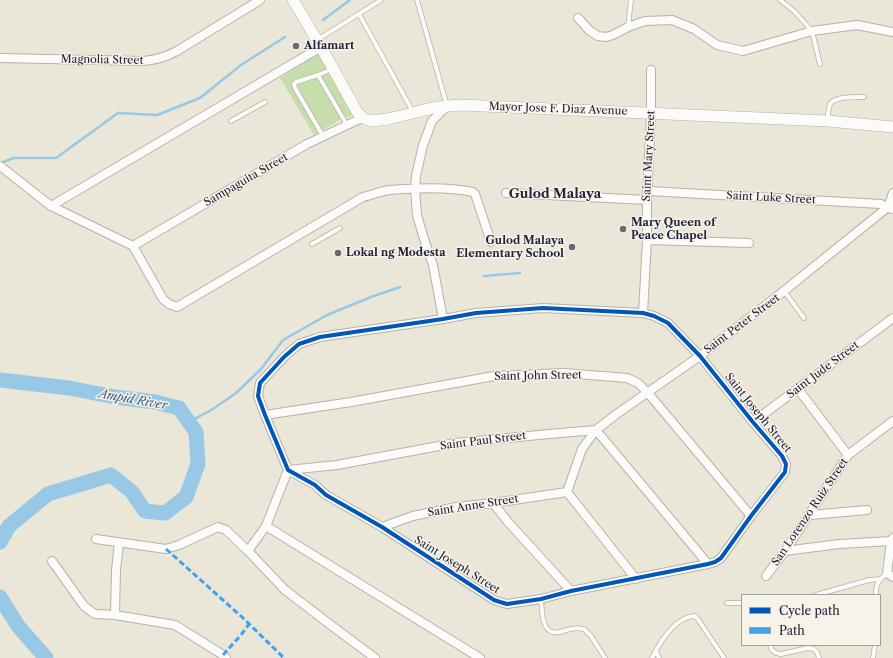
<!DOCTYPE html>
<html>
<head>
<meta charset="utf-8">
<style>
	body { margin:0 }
	#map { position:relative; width:893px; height:658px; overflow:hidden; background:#eae6d8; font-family:"Libre Caslon Text",serif }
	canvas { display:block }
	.legend { position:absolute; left:741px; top:594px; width:140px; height:52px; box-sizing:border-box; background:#f7f3e8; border:1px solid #a29fa3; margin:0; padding:5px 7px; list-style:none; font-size:12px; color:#22223b }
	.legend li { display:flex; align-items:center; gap:8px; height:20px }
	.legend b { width:20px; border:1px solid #a29fa3 }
</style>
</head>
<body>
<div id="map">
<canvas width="893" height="658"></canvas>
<ul class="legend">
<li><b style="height:5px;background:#0057b8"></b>Cycle path</li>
<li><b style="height:5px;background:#3ea2ec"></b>Path</li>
</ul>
</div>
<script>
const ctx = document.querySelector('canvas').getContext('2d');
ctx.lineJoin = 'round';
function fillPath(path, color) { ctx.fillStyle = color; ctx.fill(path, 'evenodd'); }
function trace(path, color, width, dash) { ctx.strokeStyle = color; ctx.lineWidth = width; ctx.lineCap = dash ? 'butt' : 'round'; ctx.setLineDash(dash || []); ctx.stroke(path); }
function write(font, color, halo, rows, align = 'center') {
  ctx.font = font + ' "Libre Caslon Text",serif'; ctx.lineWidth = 3; ctx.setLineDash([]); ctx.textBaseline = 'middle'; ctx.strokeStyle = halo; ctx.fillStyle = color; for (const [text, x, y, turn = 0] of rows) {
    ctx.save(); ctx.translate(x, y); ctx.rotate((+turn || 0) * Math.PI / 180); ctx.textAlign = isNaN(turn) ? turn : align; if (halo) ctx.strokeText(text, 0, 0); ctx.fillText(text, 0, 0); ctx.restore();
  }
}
fillPath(new Path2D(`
	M315 54 322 55 356 114 340 120 314 135 280 78Z`), '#c5deac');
trace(new Path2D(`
	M323 20 350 0
	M0 163 14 158H56L118 113 157 115 200 98 241 65 285 37
	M484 276 520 273
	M189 422 213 409 236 393 261 369 283 340 327 315 371 297 400 287`), '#97c8e5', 2.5);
trace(new Path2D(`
	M0 380 69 388 115 397 155 402 179 408 196 432 198 464 186 497 165 513 145 511 132 492 111 475 48 494 9 526 0 542
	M0 597 18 626 46 658`), '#97c8e5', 15);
const service = new Path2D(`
	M417 0 447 106
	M780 0 794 11 812 31 820 64
	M359 14 413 112
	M628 27 631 0
	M317 40 381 0
	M318 75 332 69
	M828 120C828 115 828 109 830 104 835 96 855 97 864 97
	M231 121 265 102
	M323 136 295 88 294 84 296 82 318 75 347 125
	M312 244 340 228
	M784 291 804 318
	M816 595 869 580 881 579
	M876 595C875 584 879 580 887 573
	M541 599C542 607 541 630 553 632 558 634 565 630 571 629 575 628 579 628 584 629L591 636 605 658
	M727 603H742
	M770 645 772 650 776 653 781 654 808 648 814 649 817 652 819 658
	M656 651 659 658
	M652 658C660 642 675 617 695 616L697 618 724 658
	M873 658 875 645`);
const minor = new Path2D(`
	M578 18 590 31 598 36 606 37 613 35 628 27 645 21 672 20 694 29 717 45 743 51 812 31 857 25 893 32
	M0 58 143 61C156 60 166 57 177 51L260 0
	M0 166 51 206 133 246 163 299 169 304 177 307 363 197C372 195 381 191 390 190 415 188 450 187 473 192L475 194 491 242
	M648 191 881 204 891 209
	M506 193 647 200
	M51 206 321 47
	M647 240 749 243
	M133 246 307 144 362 118
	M543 308 643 313 654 316 668 323 700 356 752 421 782 456 786 464 785 472 751 516 721 558 715 562 708 564 571 591 541 599 507 604 500 602 494 600 382 527 326 495 315 485 288 470 265 415 258 396 260 383 284 357 299 344 320 337 443 319 476 313Z
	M643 313 647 240V200L651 113V70
	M443 319 433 265 424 239 417 215 415 189 416 176 423 145 432 121 447 106
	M798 389 848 455
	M265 415 351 402 494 376 564 373 627 378 638 383 648 393 751 516
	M753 422 893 318
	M567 492 582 449 596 430 618 413 700 356 784 291 888 207 893 193
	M567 492 636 579
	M493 503 508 522 571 591
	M810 515 867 510
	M266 526 480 658
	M382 527 413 516 456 507 493 503 567 492
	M893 538 891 541 887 573 893 577
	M96 539 166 549 179 545 218 527 226 530 248 551 285 590 332 626 375 658
	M248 551 266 526 288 470 337 465 455 443 549 434 596 430 708 564
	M785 551 839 544 891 541
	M52 561 84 606 95 614 115 615 175 625 223 655 226 658
	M766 576 785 551 848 455 893 421
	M115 615 116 570 119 543`);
const secondary = new Path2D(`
	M293 0 321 47 356 110C359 115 362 119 368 120 382 123 418 111 433 108 442 106 452 106 461 105L828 121 893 127`);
trace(service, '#b5b2ab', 5.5);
trace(minor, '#b5b2ab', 10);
trace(secondary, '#b5b2ab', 12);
trace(service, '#fcfbf9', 4);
trace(minor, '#fcfbf9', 8);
trace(secondary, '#fcfbf9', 11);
trace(new Path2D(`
	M166 549 242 617 284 658
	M223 655 241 635 249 624`), '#3ea2ec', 3, [6, 3]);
trace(new Path2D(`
	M543 308 643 313 654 316 668 323 700 356 752 421 782 456 786 464 785 472 751 516 721 558 715 562 708 564 571 591 541 599 507 604 500 602 494 600 382 527 326 495 315 485 288 470 265 415 258 396 260 383 284 357 299 344 320 337 443 319 476 313Z`), '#0057b8', 4);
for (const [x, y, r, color] of [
	[296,46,4,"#686772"],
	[623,229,4,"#686772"],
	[572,247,4,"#686772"],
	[338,253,4,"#686772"]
]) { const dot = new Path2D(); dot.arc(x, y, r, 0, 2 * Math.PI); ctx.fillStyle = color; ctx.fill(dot); trace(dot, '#f7f3e8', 1.5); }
write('bold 11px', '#22223b', '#f7f3e8', [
	["Alfamart",304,46],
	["Mary Queen of",631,223],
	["Peace Chapel",631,236],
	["Gulod Malaya",564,241,"right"],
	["Elementary School",564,254,"right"],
	["Lokal ng Modesta",346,253]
], 'left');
write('11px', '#22223b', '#f7f3e8', [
	["Magnolia Street",102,60,1],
	["Mayor Jose F. Diaz Avenue",558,109,2],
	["Saint Mary Street",649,156,-87],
	["Sampaguita Street",246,180,-30],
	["Saint Luke Street",771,198,3],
	["Saint Peter Street",742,324,-37],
	["Saint Jude Street",823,370,-37],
	["Saint John Street",538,376,-1],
	["Saint Joseph Street",758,413,51],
	["Saint Paul Street",483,441,-7],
	["Saint Anne Street",473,506,-9],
	["San Lorenzo Ruiz Street",810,512,-56],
	["Saint Joseph Street",457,565,32]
]);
write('italic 12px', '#3e5879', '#f7f3e8', [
	["Ampid River",133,400,10]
]);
write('bold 13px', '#22223b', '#f7f3e8', [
	["Gulod Malaya",555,194]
]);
</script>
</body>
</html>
